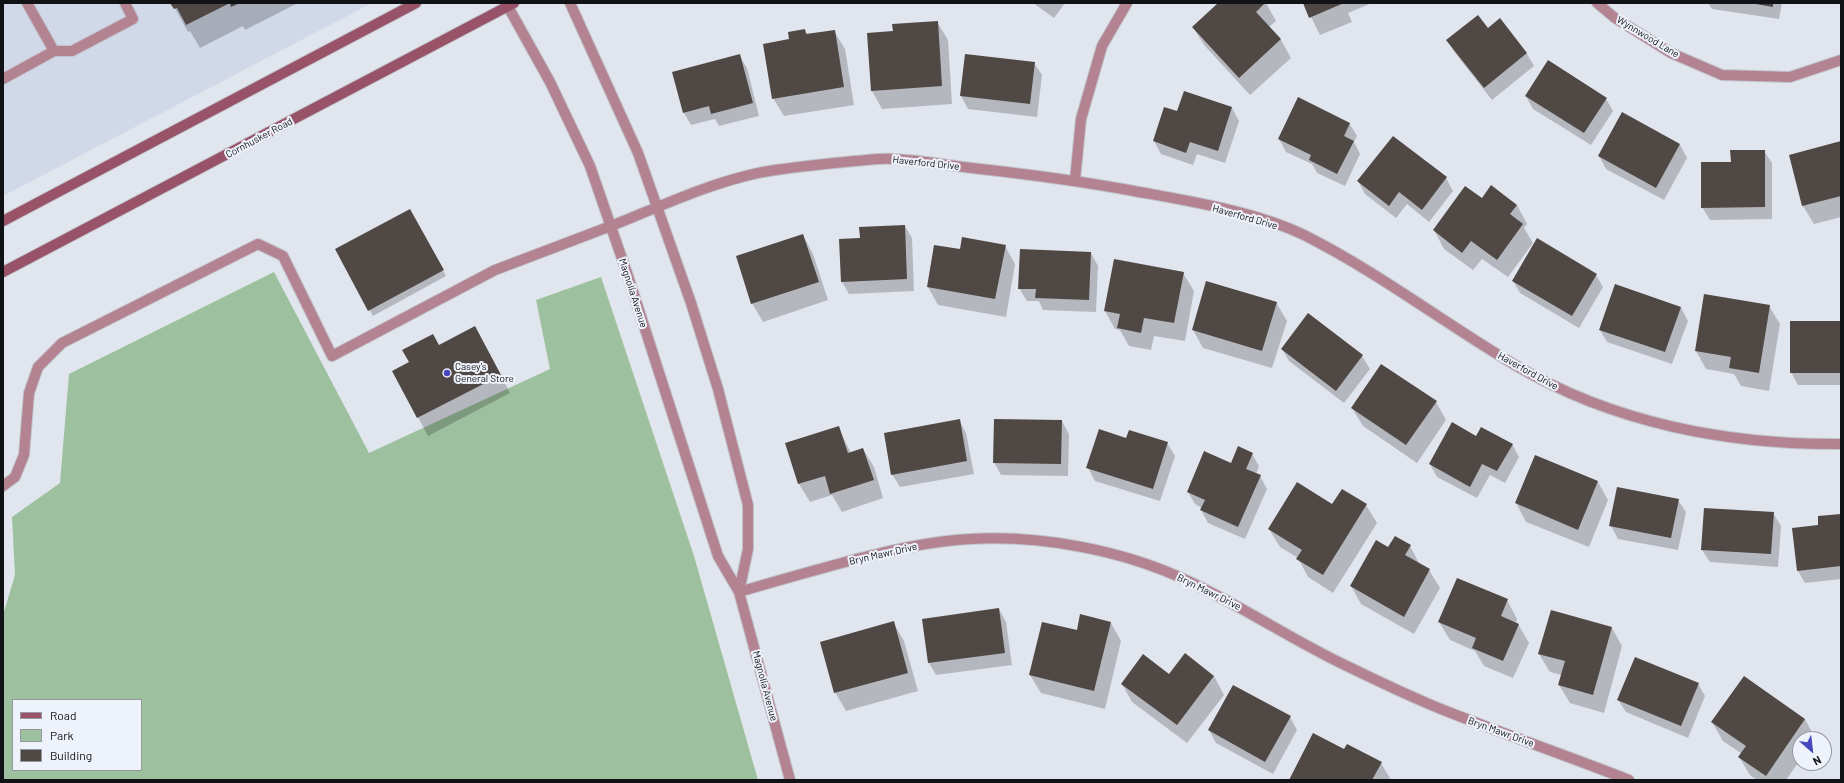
<!DOCTYPE html>
<html>
<head>
<meta charset="utf-8">
<style>
	body { margin:0 }
	#map { position:relative; width:1844px; height:783px; overflow:hidden; background:#e1e5ee; font-family:Barlow,sans-serif }
	canvas { display:block }
	.frame { position:absolute; inset:0; border:4px solid #111215; pointer-events:none }
	.legend { position:absolute; left:12px; top:699px; width:130px; height:72px; box-sizing:border-box; background:#eef2fb; border:1px solid #96989f; margin:0; padding:5px 7px; list-style:none; font-size:12px; color:#111215 }
	.legend li { display:flex; align-items:center; gap:8px; height:20px }
	.legend b { width:20px; border:1px solid #96989f }
	.north { position:absolute; left:1792px; top:731px; width:40px; height:40px; box-sizing:border-box; background:#eef2fb; border:1px solid #96989f; border-radius:50%; rotate:152deg; font-size:11px; font-weight:700; line-height:16px; text-align:center; color:#111215 }
	.north::after { content:''; display:block; margin:auto; width:14px; height:18px; background:#4748be; clip-path:polygon(50% 0,100% 100%,50% 72%,0 100%) }
</style>
</head>
<body>
<div id="map">
<canvas width="1844" height="783"></canvas>
<div class="frame"></div>
<ul class="legend">
<li><b style="height:5px;background:#985369"></b>Road</li>
<li><b style="height:11px;background:#9dc09e"></b>Park</li>
<li><b style="height:11px;background:#504844"></b>Building</li>
</ul>
<div class="north">N</div>
</div>
<script>
const ctx = document.querySelector('canvas').getContext('2d');
ctx.lineJoin = 'round';
function fillPath(path, color) { ctx.fillStyle = color; ctx.fill(path, 'evenodd'); }
function trace(path, color, width, dash) { ctx.strokeStyle = color; ctx.lineWidth = width; ctx.lineCap = dash ? 'butt' : 'round'; ctx.setLineDash(dash || []); ctx.stroke(path); }
function write(font, color, halo, rows, align = 'center') {
  ctx.font = font + ' Barlow,sans-serif'; ctx.lineWidth = 4; ctx.setLineDash([]); ctx.textBaseline = 'middle'; ctx.strokeStyle = halo; ctx.fillStyle = color; for (const [text, x, y, turn = 0] of rows) {
    ctx.save(); ctx.translate(x, y); ctx.rotate((+turn || 0) * Math.PI / 180); ctx.textAlign = isNaN(turn) ? turn : align; if (halo) ctx.strokeText(text, 0, 0); ctx.fillText(text, 0, 0); ctx.restore();
  }
}
fillPath(new Path2D(`
	M3 3H372L3 196Z`), '#d1d8e8');
fillPath(new Path2D(`
	M274 272 369 453 550 369 536 300 601 277 694 556 758 780H3V615L15 575 12 517 60 483 69 374ZM13 700H141V770H13Z`), '#9dc09e');
fillPath(new Path2D(`
	M172 3H298L245 30 243 26 200 48 190 31 188 32Z
	M1033 3H1065L1054 18Z
	M1219 3H1266L1276 21 1269 27 1281 40 1291 58 1250 95 1204 45 1193 27Z
	M1304 3H1372L1348 13 1352 22 1320 35Z
	M1708 3H1782L1779 19 1712 9Z
	M1500 20 1527 54 1534 66 1492 100 1455 53 1448 41 1488 29Z
	M937 22 948 40 952 104 882 109 872 91 868 34 894 32Z
	M805 30 808 35 834 31 845 49 854 105 784 116 773 98 790 40Z
	M739 55 747 68 759 116 719 126 715 119 691 125 684 113Z
	M966 55 1034 63 1042 75 1037 117 968 109 961 96Z
	M1526 96 1606 99 1613 111 1591 145 1533 109Z
	M1232 108 1239 121 1225 163 1197 154 1193 165 1161 154 1154 141 1178 112Z
	M1622 114 1680 145 1687 158 1664 200 1606 169 1599 156Z
	M1349 123 1357 136 1354 142 1360 154 1345 186 1317 173 1312 164 1286 152 1279 139Z
	M1841 142V217L1814 224 1803 206 1790 155Z
	M1764 151 1772 163V219L1710 220 1702 207 1732 163Z
	M1446 178 1453 191 1429 222 1407 204 1396 218 1365 194 1358 181Z
	M1491 187 1517 205 1527 224 1524 228 1533 243 1508 277 1482 259 1473 270 1444 249 1434 230 1482 200Z
	M410 210 446 276 373 316 336 250Z
	M905 226 912 238 914 291 849 294 842 282 861 239Z
	M803 235 813 254 828 300 763 322 752 303Z
	M1005 246 1015 264 1006 317 938 305 928 287 961 251Z
	M1091 253 1098 266 1096 312 1043 310 1039 301H1027L1019 288Z
	M1183 273 1194 291 1185 341 1154 336 1151 350 1129 346 1120 330 1115 329 1105 311Z
	M1596 275 1603 287 1579 328 1520 293 1513 281Z
	M1276 302 1287 321 1272 368 1203 348 1193 330Z
	M1769 306 1780 324 1769 391 1741 386 1734 374 1706 369 1696 351Z
	M1681 308 1688 321 1672 364 1607 342 1600 330Z
	M1308 315 1362 356 1370 369 1344 403 1289 361 1282 349Z
	M1841 322V385H1798L1791 372Z
	M439 346H485L510 393 428 436 394 372Z
	M1436 402 1446 420 1417 463 1363 426 1352 408Z
	M959 420 966 433 974 474 900 487 892 474Z
	M1062 421 1069 434 1068 476 1001 475 994 462Z
	M838 427 851 453 863 449 874 467 883 498 842 512 832 495 810 502 799 484 786 443Z
	M1477 437 1512 444 1519 457 1505 483 1490 475 1477 498 1437 477 1430 464Z
	M1127 439 1167 443 1175 456 1160 501 1095 481 1088 468Z
	M1252 454 1259 466 1256 474 1260 476 1267 489 1245 539 1208 523 1201 510 1202 508 1195 504 1188 492 1231 464Z
	M1598 482 1608 500 1589 547 1526 522 1516 503Z
	M1678 500 1686 512 1678 550 1618 539 1611 526Z
	M1366 505 1377 523 1333 593 1308 577 1298 558 1280 547 1269 529 1333 506Z
	M1773 513 1781 526 1778 567 1710 562 1702 550Z
	M1841 515V579L1805 583 1798 571Z
	M1410 546 1420 565 1429 570 1440 588 1414 634 1361 604 1351 586 1389 549Z
	M1507 600 1517 619 1516 623 1518 624 1529 643 1513 678 1484 666 1475 651 1450 640 1439 622Z
	M999 609 1006 622 1012 665 936 675 929 663 924 620Z
	M1551 611 1612 628 1622 646 1604 713 1570 703 1559 685 1562 675 1550 672 1539 654Z
	M893 622 904 641 918 691 846 711 835 692Z
	M1111 623 1121 641 1105 709 1041 693 1030 675Z
	M1170 676H1214L1224 695 1187 743 1132 702 1122 684Z
	M1698 684 1705 696 1688 738 1626 712 1618 700Z
	M1290 717 1297 730 1273 774 1216 743 1209 730Z
	M1805 719 1815 738 1800 739V760L1786 780H1757L1750 775 1739 757 1742 754 1723 741 1712 722Z
	M1344 751 1381 763 1391 780H1290Z`), '#0003');
fillPath(new Path2D(`
	M170 3H240L231 7 230 3 186 25 177 8 174 9Z
	M1218 3H1265L1256 12 1281 39 1239 78 1192 27Z
	M1303 3H1344L1309 18Z
	M1750 3H1773V7Z
	M1478 15 1488 28 1500 18 1527 53 1484 88 1446 40Z
	M938 21 942 86 871 91 867 33 893 31 892 24Z
	M805 29 806 34 835 30 844 87 772 99 763 44 789 39 788 32Z
	M740 54 753 103 711 114 709 106 683 113 672 72Z
	M965 54 1035 62 1030 104 960 96Z
	M1548 60 1607 98 1584 133 1525 96Z
	M1184 91 1232 107 1218 151 1190 142 1186 153 1153 141 1164 107 1177 111Z
	M1298 97 1350 123 1344 136 1354 141 1337 174 1309 160 1311 155 1278 139Z
	M1622 112 1680 144 1656 188 1598 156Z
	M1393 136 1447 177 1422 210 1399 192 1389 206 1357 181Z
	M1841 141V196L1802 206 1789 155Z
	M1730 150H1765V207L1701 208V162H1731Z
	M1491 185 1517 205 1510 214 1523 224 1497 260 1471 241 1462 253 1433 230 1465 186 1482 198Z
	M410 209 444 270 368 311 335 249Z
	M905 225 907 279 841 282 839 239 860 238 859 227Z
	M803 234 819 282 751 304 736 256Z
	M962 237 1006 245 995 299 927 287 934 245 960 249Z
	M1537 238 1597 274 1572 316 1512 281Z
	M1020 249 1091 252 1089 300 1035 298 1036 289H1018Z
	M1114 259 1184 272 1174 323 1144 318 1141 333 1117 328 1120 314 1104 311Z
	M1206 281 1277 302 1262 351 1192 330Z
	M1615 284 1681 307 1665 352 1599 330Z
	M1704 294 1770 305 1759 373 1729 368 1731 357 1695 351Z
	M1308 313 1363 355 1336 391 1281 349Z
	M1790 321H1841V373H1790Z
	M475 326 501 375 417 418 392 371 409 362 402 350 433 334 439 345Z
	M1381 364 1437 401 1406 445 1351 408Z
	M960 419 967 461 891 475 884 433Z
	M994 419 1062 420 1061 464 993 463Z
	M1452 422 1476 436 1481 427 1513 444 1497 471 1482 464 1470 487 1429 464Z
	M839 426 848 453 863 448 874 480 830 494 825 476 798 484 785 443Z
	M1099 429 1126 438 1129 430 1168 442 1153 489 1086 468Z
	M1238 446 1253 453 1246 469 1261 475 1238 527 1200 510 1205 500 1187 492 1204 451 1231 463Z
	M1535 455 1598 481 1578 530 1515 503Z
	M1297 482 1332 504 1342 489 1367 504 1323 575 1296 559 1302 550 1268 529Z
	M1617 487 1679 499 1671 538 1609 526Z
	M1704 508 1774 512 1771 554 1701 550Z
	M1841 514V566L1797 571 1792 528 1818 525V516Z
	M1395 536 1411 545 1405 555 1430 569 1404 617 1350 586 1376 540 1388 547Z
	M1457 578 1508 599 1501 616 1519 624 1503 661 1472 648 1476 638 1438 622Z
	M999 608 1005 653 928 663 922 619Z
	M1551 610 1612 627 1593 695 1558 685 1565 661 1538 654Z
	M1080 614 1111 622 1094 691 1029 675 1042 622 1077 630Z
	M894 621 908 673 834 693 820 642Z
	M1185 653 1214 676 1177 725 1121 684 1143 654 1169 674Z
	M1635 657 1699 683 1681 726 1617 700Z
	M1744 676 1805 719 1766 776 1738 757 1746 746 1711 722Z
	M1233 685 1291 716 1265 762 1208 730Z
	M1313 733 1344 749 1347 744 1382 762 1372 780H1289Z`), '#504844');
const service = new Path2D(`
	M54 51H72L133 19 125 3
	M3 79 54 51 27 3
	M3 486 15 477 24 455 29 393 38 367 62 343 258 244 283 256 332 356 495 270 611 226`);
const minor = new Path2D(`
	M506 3 550 82 590 166 628 276 718 556 739 592 790 780
	M570 3 638 153 691 303 718 389 748 505V549L739 592
	M1597 3 1615 18 1671 53 1722 75 1790 77 1841 60
	M1075 180 1081 119 1102 46 1127 3
	M611 226C659 207 707 184 758 173 790 167 823 164 855 161 868 160 882 158 894 159 920 160 947 165 972 168 1026 174 1080 181 1134 191 1188 201 1254 211 1304 235 1378 272 1444 323 1515 365 1613 423 1728 445 1841 444
	M739 592C776 581 812 571 849 561 889 551 929 541 970 539 1041 535 1123 550 1188 581 1244 607 1295 642 1351 668 1384 684 1417 700 1451 713 1510 736 1570 757 1629 780`);
const secondary = new Path2D(`
	M3 221 416 3
	M3 272 514 3`);
trace(service, '#c0c3cb', 12);
trace(minor, '#c0c3cb', 12);
trace(secondary, '#c0c3cb', 12);
trace(service, '#b48391', 10);
trace(minor, '#b48391', 10);
trace(secondary, '#985369', 10);
for (const [x, y, r, color] of [
	[447,373,4,"#4748be"]
]) { const dot = new Path2D(); dot.arc(x, y, r, 0, 2 * Math.PI); ctx.fillStyle = color; ctx.fill(dot); trace(dot, '#eef2fb', 1.5); }
write('10px', '#111215', '#eef2fb', [
	["Wynnwood Lane",1648,37,31],
	["Cornhusker Road",259,138,-28],
	["Haverford Drive",926,163,6],
	["Haverford Drive",1245,217,16],
	["Magnolia Avenue",633,293,72],
	["Haverford Drive",1528,371,29],
	["Bryn Mawr Drive",883,554,-13],
	["Bryn Mawr Drive",1209,592,26],
	["Magnolia Avenue",765,686,75],
	["Bryn Mawr Drive",1501,732,20]
]);
write('10px', '#111215', '#eef2fb', [
	["Casey's",455,367],
	["General Store",455,379]
], 'left');
</script>
</body>
</html>
